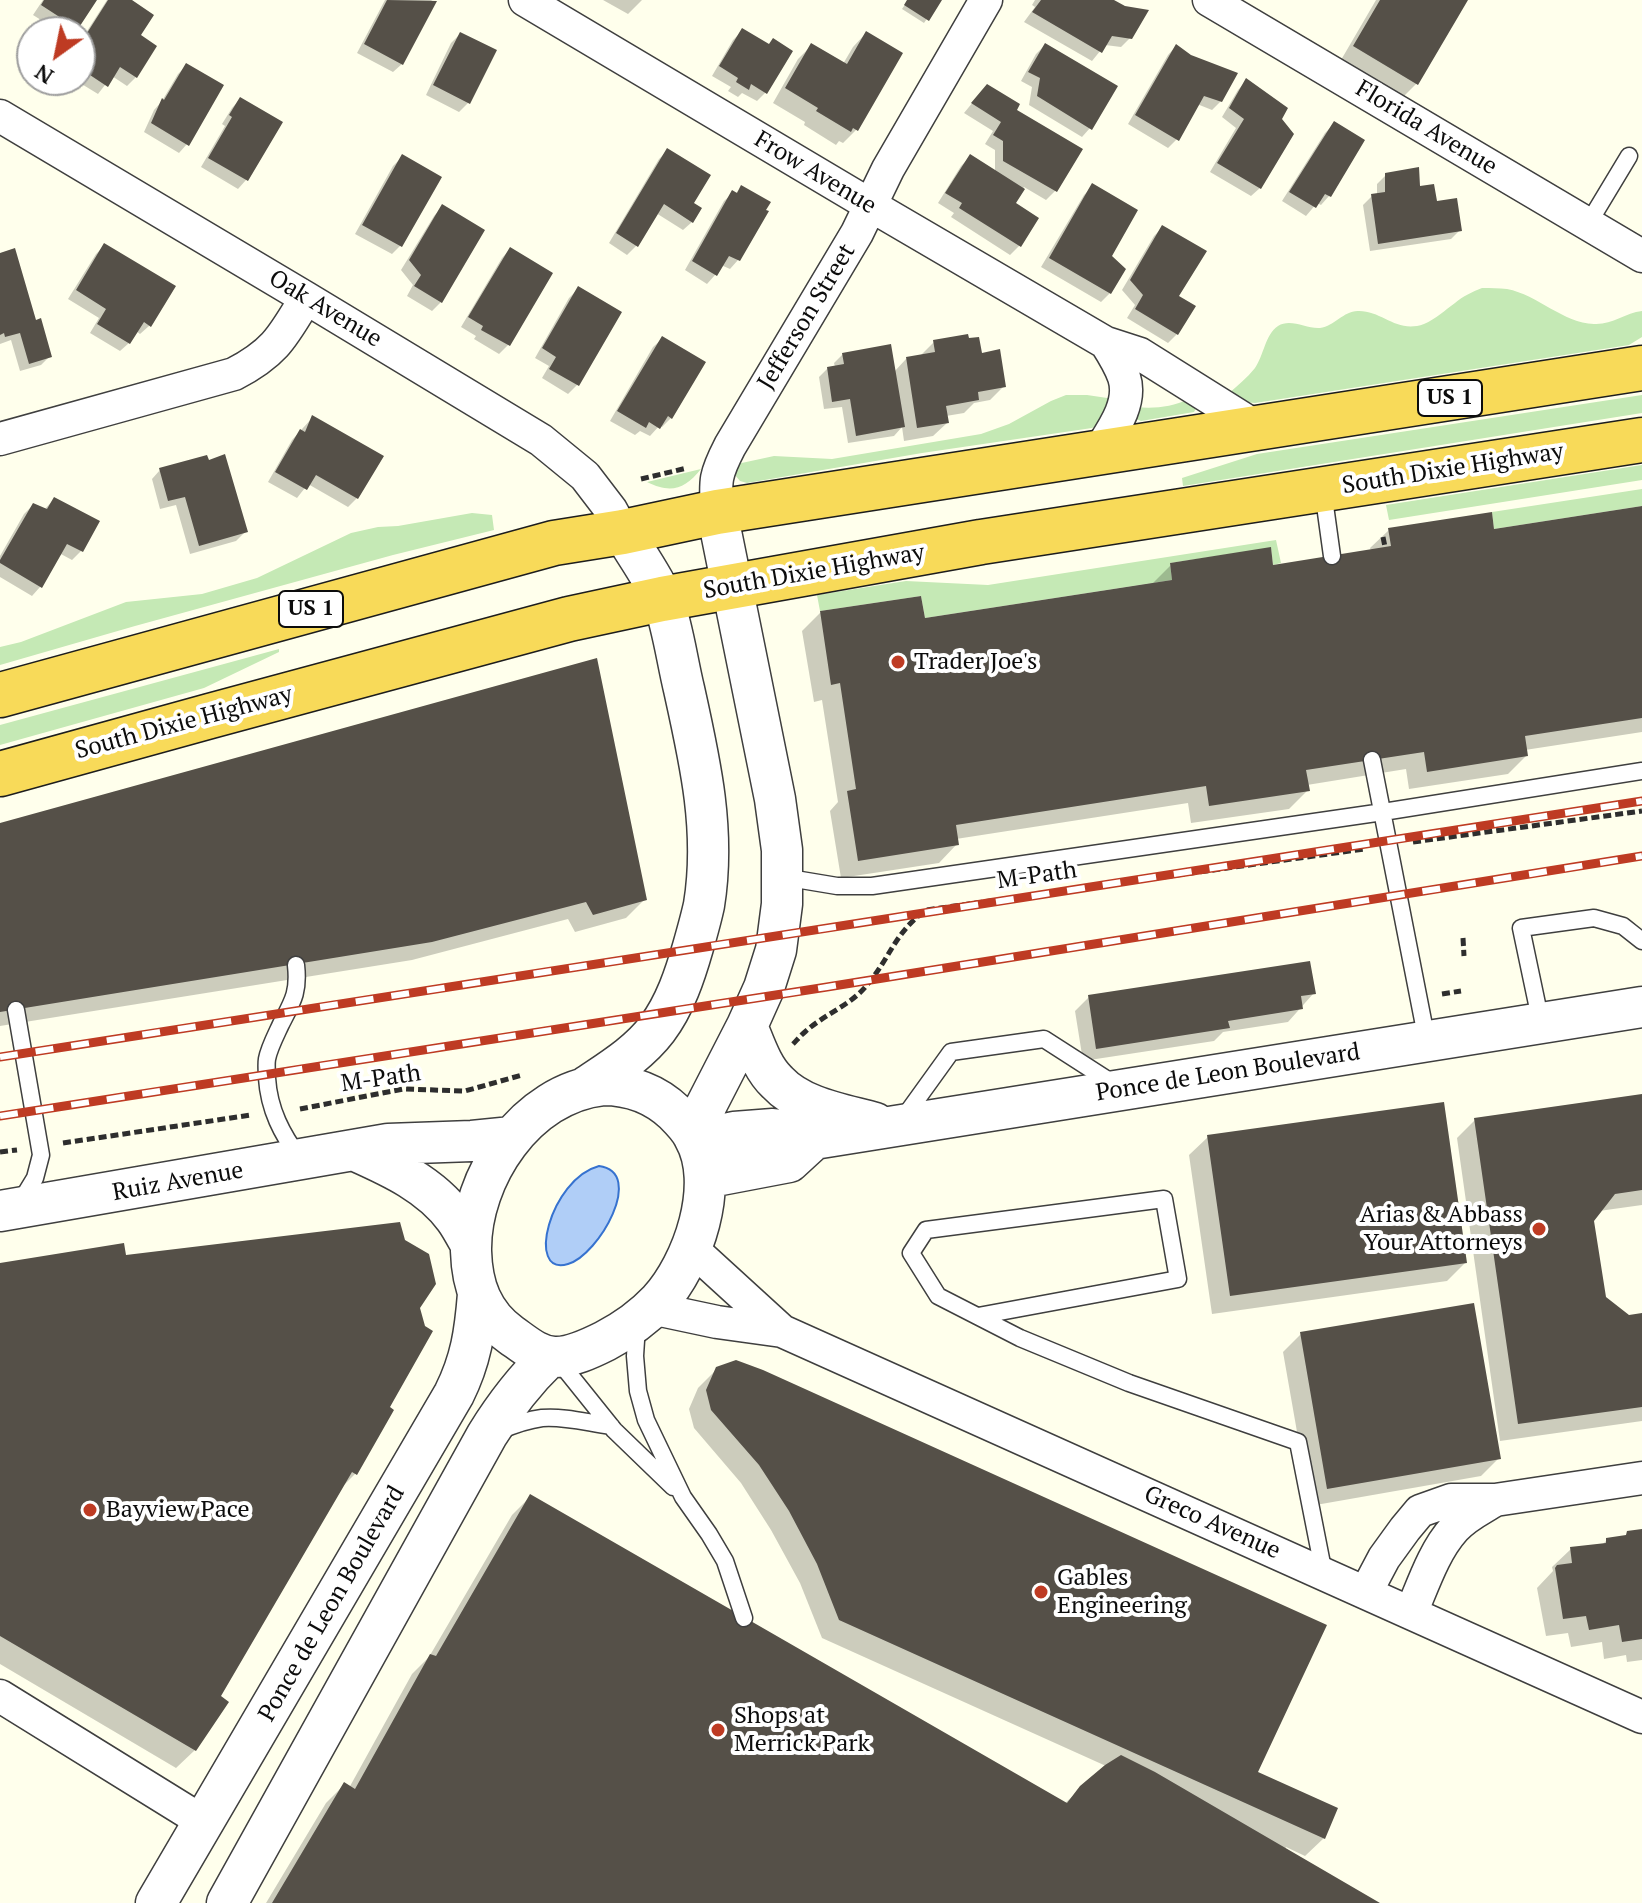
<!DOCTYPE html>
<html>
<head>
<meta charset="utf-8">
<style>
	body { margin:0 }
	#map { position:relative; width:1642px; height:1903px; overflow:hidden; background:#ffffec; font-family:"PT Serif",serif }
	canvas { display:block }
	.north { position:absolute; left:16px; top:16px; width:80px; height:80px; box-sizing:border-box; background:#fff; border:2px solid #9e9e9e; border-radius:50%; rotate:213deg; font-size:22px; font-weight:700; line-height:32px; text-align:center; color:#0c0c0c }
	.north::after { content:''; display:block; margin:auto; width:28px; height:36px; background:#be3b23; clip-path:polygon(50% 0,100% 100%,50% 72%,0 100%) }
</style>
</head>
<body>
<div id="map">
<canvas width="1642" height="1903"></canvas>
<div class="north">N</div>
</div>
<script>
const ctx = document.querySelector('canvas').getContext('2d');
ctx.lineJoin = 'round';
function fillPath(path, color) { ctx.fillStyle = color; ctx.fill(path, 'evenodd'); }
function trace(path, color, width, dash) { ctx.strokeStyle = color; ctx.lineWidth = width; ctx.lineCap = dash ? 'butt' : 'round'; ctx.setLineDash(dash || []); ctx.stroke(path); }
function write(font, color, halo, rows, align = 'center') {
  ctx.font = font + ' "PT Serif",serif'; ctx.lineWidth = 8; ctx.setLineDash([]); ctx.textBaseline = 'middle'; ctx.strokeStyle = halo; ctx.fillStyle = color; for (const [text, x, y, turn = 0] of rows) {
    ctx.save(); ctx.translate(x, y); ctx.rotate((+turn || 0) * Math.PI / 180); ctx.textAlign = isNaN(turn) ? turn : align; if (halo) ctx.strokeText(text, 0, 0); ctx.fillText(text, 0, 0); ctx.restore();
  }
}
fillPath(new Path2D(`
	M1482 288C1491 288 1499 288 1507 289 1538 295 1563 323 1594 324 1612 325 1625 313 1642 311V337L1629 345 1255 403 1245 402 1228 394C1237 386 1247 378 1255 368 1264 355 1265 335 1278 326 1291 318 1306 329 1320 328 1335 326 1344 310 1359 311 1383 311 1397 334 1424 324 1436 319 1445 310 1455 303 1463 296 1472 292 1482 288Z
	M1066 395H1087L1114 399 1100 424 1092 428 922 453 747 483 740 481 735 475 737 464 774 456 832 459 981 434 1009 424 1051 401Z
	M1642 395V413L1183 486 1182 478 1257 454Z
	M1189 399 1198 405 1194 412 1141 421 1134 418 1135 407C1155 409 1171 407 1189 399Z
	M1642 465V480L1389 520 1386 505Z
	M701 469C685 489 671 494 647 482Z
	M1642 489V506L1494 529 1492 512Z
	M472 513 492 515 494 530 393 555 135 626 0 665V647L21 642 126 602 202 594 257 578 351 533 378 527 398 526Z
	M1276 540 1281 563 1273 565 1271 548 1170 563 1172 580 925 618 921 596 820 611 817 595 906 581 988 585Z
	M279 649V652L204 688 0 745V725Z`), '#c5e9b5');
const water = new Path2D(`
	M599 1166C646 1172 599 1255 568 1264 525 1277 550 1179 599 1166Z`);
fillPath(water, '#b0cef7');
trace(water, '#3672cf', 2);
fillPath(new Path2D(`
	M43 0H94L72 32H60L33 15Z
	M107 0H128L138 36 136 77 127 86 112 76 98 94 80 83 77 86 68 80H80V42Z
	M385 0H431L434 2 402 64 393 72 357 53Z
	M603 0H642L628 14Z
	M908 0H940L924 23 902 9Z
	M1035 0H1110L1130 38 1121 47 1105 45 1092 61 1024 22 1035 7 1032 5Z
	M1376 0H1466L1417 83 1403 97 1341 60Z
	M742 31 765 93 757 101 742 93 738 97 728 91 731 87 712 76 733 40Z
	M866 33 856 130 843 143 839 141 836 145 804 125 805 122 773 103 798 59 812 45 843 64 853 47Z
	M460 34 468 103 459 112 426 95 451 43Z
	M1045 45 1090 128 1082 137 1029 105 1032 87 1021 81 1036 54Z
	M1176 46 1190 57 1221 101 1212 110 1197 104 1177 139 1168 148 1128 124 1168 55Z
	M187 65V144L179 153 144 132 154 110 162 101 178 74Z
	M1246 81 1280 119 1260 188 1251 196 1210 172 1236 128 1222 117 1238 90Z
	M978 96 1014 111 1080 150 1055 191 1046 200 1024 187 1014 204 1036 218 1019 246 1010 255 951 217 954 213 938 203 961 166 970 157 995 173V150L985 144 993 131 964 113Z
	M240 99 246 180 238 189 201 167 225 126 222 124 232 108Z
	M1334 124 1329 196 1321 205 1317 203 1306 216 1282 201 1325 133Z
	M668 150 691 203 692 222 683 230 656 213 636 246 627 255 609 243 659 159Z
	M402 157 400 246 392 254 355 234 393 166Z
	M1386 175 1418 188 1435 204 1460 230 1451 239 1370 251 1363 205 1372 196 1377 195V184Z
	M1093 186 1109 257 1110 293 1101 302 1041 267 1084 195Z
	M742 187 738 260 730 269 721 265 715 275 707 284 685 270 724 201 733 193 735 194Z
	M442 207 441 302 432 311 407 296 413 285 401 270 434 216Z
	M1162 228 1177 297V334L1168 343 1127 318 1135 305 1122 290 1154 236Z
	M105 245 173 287 149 326 140 334 136 331 129 343 120 351 90 333 99 318 68 299 96 254Z
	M510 249 551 273 508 345 499 354 474 339 476 336 461 327 502 258Z
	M0 255 50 356 41 365 20 371 11 340 0 344Z
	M578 289 619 313 577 385 568 394 542 378 549 366 535 358 569 298Z
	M662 339 671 418 662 427 660 425 650 436 640 431 635 435 610 421 653 347Z
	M934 342 1004 386 990 400 974 403 964 413 946 416 947 423 933 436 904 441 902 427 894 436 848 443 842 407 824 409 819 377 828 368 835 367 834 363 843 354 894 372 906 359 920 356Z
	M313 417 357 498 348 507 308 484 297 498 268 482 292 440Z
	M160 470 245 532 236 541 190 554 176 505 160 509 152 479Z
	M54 499 81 551 72 560 59 553 40 587 32 596 0 577V556L24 514 33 505 44 510Z
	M1642 508V732L1525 750 1526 756 1508 774 1409 789 1406 769 1307 785 1308 790 1289 809 1191 823 1188 803 956 839 957 844 939 863 841 878 830 811 838 802 822 700 814 702 802 631 820 613 923 621 1153 583 1171 565 1271 567 1371 551 1370 548 1389 530 1492 531Z
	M0 825 644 900 626 918 575 932 568 919 412 960 0 1026Z
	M1313 994 1288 1022 1223 1032 1214 1041 1083 1061 1075 1011 1089 997Z
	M1642 1096V1205L1599 1211 1592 1220 1604 1298 1629 1317 1642 1315V1421L1500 1441 1457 1138 1475 1120Z
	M1208 1137 1465 1263 1447 1281 1212 1314 1189 1155Z
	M124 1257 387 1408 355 1474 339 1490 218 1697 195 1750 176 1768 0 1664V1265Z
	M1301 1334 1499 1458 1481 1476 1310 1506 1283 1352Z
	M717 1369 1255 1773 1324 1838 1305 1856 1286 1847 1285 1850 1376 1903H266L326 1803 344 1785 349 1788 412 1674 429 1657 512 1515 530 1497 1064 1804 1106 1766 822 1638 800 1583 771 1530 741 1483 694 1428 689 1409 698 1388Z
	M1642 1531V1660L1627 1662 1626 1655 1604 1659 1602 1642 1571 1647 1568 1633 1546 1636 1537 1588 1553 1571 1552 1567 1571 1549 1602 1545 1607 1540 1624 1537 1628 1533Z`), '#0003');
fillPath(new Path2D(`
	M44 0H97L78 29 41 5Z
	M108 0H132L154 15 141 35 157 46 137 78 120 67 108 87 90 75 87 78 80 73V44Z
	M387 0 437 1 403 65 364 44Z
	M907 0H942L929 21 904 5Z
	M1041 0H1114L1125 6 1149 10 1132 39 1112 36 1102 53 1032 12Z
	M1380 0H1468L1418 85 1353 46Z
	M742 28 769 44 773 38 793 51 767 94 751 84 749 90 736 82 738 78 719 66Z
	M866 31 903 53 858 131 853 128 851 132 816 111 818 108 785 88 811 43 847 64Z
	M460 32 497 50 470 104 433 85Z
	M1045 43 1118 86 1092 130 1037 96 1040 78 1028 72Z
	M1176 44 1191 55 1238 73 1222 102 1204 96 1179 141 1135 115Z
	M186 63 224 85 189 146 151 123 162 98 164 100Z
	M1246 78 1288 108 1282 119 1294 134 1261 189 1217 163 1244 119 1229 108Z
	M987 84 1020 104 1017 110 1083 149 1057 192 1003 161V141L993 135 1001 122 971 103Z
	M240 97 283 122 248 181 208 158 232 117 229 115Z
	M1334 121 1365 140 1331 197 1325 194 1316 208 1289 192Z
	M667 148 711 175 694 203 702 208 693 223 664 204 638 247 616 233Z
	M402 154 442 177 402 247 362 225Z
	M970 154 1025 189 1016 203 1039 218 1021 247 959 208 962 203 945 193Z
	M1419 167 1420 186 1434 184 1437 201 1457 198 1462 231 1378 244 1371 194 1385 192V173Z
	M1092 183 1138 210 1112 256 1126 269 1111 294 1049 258Z
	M741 185 771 202 766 210 769 211 740 261 729 256 717 276 692 261 732 190 737 193Z
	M442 204 485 230 442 303 414 286 421 275 409 260Z
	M1162 225 1207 251 1179 296 1196 306 1178 335 1135 309 1143 295 1130 280Z
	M104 243 176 286 151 327 144 322 130 344 97 324 106 309 76 290Z
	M510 247 553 273 510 346 481 330 483 326 468 317Z
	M15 248 36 320 41 318 52 357 29 364 20 333 5 337 4 333 0 335V253Z
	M578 286 622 312 579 386 549 369 556 357 542 348Z
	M968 334 969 338 979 337 982 353 1000 349 1006 387 978 392 979 400 946 406 949 423 917 428 906 357 935 352 933 340Z
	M662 336 706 362 672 419 668 416 660 429 649 422 646 428 617 411Z
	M891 344 905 427 856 436 850 399 832 402 827 367 844 364 842 353Z
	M312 415 384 456 358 499 316 475 307 490 275 472 300 429 305 432Z
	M225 454 248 532 199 546 185 497 168 501 159 468 207 455 209 460Z
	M54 497 100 521 83 552 67 544 42 588 0 563V560L33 503 47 509Z
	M1642 506V718L1525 736 1528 756 1427 772 1424 752 1306 770 1310 791 1209 806 1206 786 956 825 959 845 858 861 847 791 856 789 840 683 831 685 820 611 921 596 925 618 1172 580 1170 563 1271 547 1273 565 1391 546 1388 528 1492 512 1494 529Z
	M597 658 647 900 593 915 586 902 432 942 0 1012V823Z
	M1310 961 1316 994 1301 996 1303 1009 1228 1021 1230 1028 1096 1049 1088 995Z
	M1642 1094V1190L1615 1194 1594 1221 1606 1297 1629 1315 1642 1313V1407L1518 1424 1474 1118Z
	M1444 1102 1467 1263 1230 1296 1207 1135Z
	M400 1222 405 1240 429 1254 436 1284 420 1308 425 1326 433 1331 390 1407 394 1410 357 1475 352 1472 221 1696 229 1702 196 1751 0 1636V1263L124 1243 126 1255Z
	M1474 1303 1501 1459 1327 1489 1300 1332Z
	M736 1360 763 1370 1327 1625 1258 1772 1338 1808 1325 1839 839 1620 817 1564 789 1511 759 1465 711 1410 706 1390 716 1367Z
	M530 1494 1067 1803 1080 1786 1105 1765 1121 1755 1155 1772 1380 1903H272L344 1782 355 1789 430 1654 436 1656Z
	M1642 1529V1639L1622 1642 1619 1625 1589 1630 1586 1616 1563 1619 1555 1568 1557 1565 1572 1563 1570 1547 1606 1543V1538L1626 1535 1627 1531Z`), '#555048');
const service = new Path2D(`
	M1588 224 1629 156
	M1323 491 1332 556
	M1372 760 1427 1041
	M783 877 837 886H872L1383 812 1642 771
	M296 965C299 992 293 1001 281 1024 276 1035 269 1048 267 1059 266 1065 267 1072 267 1078 269 1110 282 1134 300 1159
	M16 1010 41 1155 35 1178 21 1201
	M1541 1023 1521 928 1594 918 1623 926 1642 941
	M902 1120 951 1052 1044 1039 1114 1084
	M978 1316 1178 1279 1164 1199 926 1230 911 1253 938 1296 1020 1338 1129 1383 1298 1442 1324 1574
	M637 1325 635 1356 638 1391 646 1420 683 1497 709 1534 725 1561 744 1618
	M557 1359 614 1430 673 1487
	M499 1431C513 1425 527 1420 542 1418 565 1416 588 1423 611 1426`);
const minor = new Path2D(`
	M525 0 870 205 1106 343 1140 354 1258 428
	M1209 0 1642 256
	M0 116 306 298 541 440 585 476 611 510 623 532
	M0 439 234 374C276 352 283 336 306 298
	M1098 453C1111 432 1133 404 1124 377 1120 365 1113 354 1106 343
	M717 512C715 480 715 475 730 446L857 233 888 169 986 0
	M690 1247 782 1331
	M651 1308 717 1322 782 1331 1642 1717
	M1366 1592 1384 1558 1405 1529 1420 1511 1451 1500H1495L1642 1478
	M1411 1613C1423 1585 1434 1551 1454 1529 1465 1516 1481 1509 1495 1500
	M0 1696 202 1821`);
const tertiary = new Path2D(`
	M747 1026C755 1045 762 1068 777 1082 801 1108 843 1114 875 1123
	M603 1085C630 1085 655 1094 675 1113 682 1120 690 1128 694 1137 721 1184 693 1264 659 1301 643 1318 626 1330 605 1341 591 1348 570 1358 554 1357 537 1356 524 1344 511 1335 482 1314 472 1286 471 1251 470 1177 526 1093 603 1085Z
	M586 1087C611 1070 638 1054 657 1029 675 1005 685 975 693 947 697 933 701 919 704 905 716 831 700 761 684 689 677 660 673 628 663 600 655 580 635 552 623 532
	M692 1133 747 1026 764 988 776 950 782 904V850L775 799 717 512
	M696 1140 734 1132 773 1129 814 1139 1642 1007
	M356 1151C392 1167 431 1185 455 1218 461 1226 466 1236 471 1245
	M705 1178 789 1162 814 1139
	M0 1211 388 1144 472 1141 512 1137
	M156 1903 454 1394C471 1360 475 1332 478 1294
	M227 1903 487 1435C505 1406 524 1381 549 1357`);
const trunk = new Path2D(`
	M0 695 554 543 623 532 717 512 1642 368
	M0 774 210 716 569 619 662 599 981 542 1642 440`);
trace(service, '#3f3f3f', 19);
trace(minor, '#3f3f3f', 35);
trace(tertiary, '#3f3f3f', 43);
trace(trunk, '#1d1d1d', 47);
trace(new Path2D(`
	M641 479 687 468
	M1383 537 1385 547
	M1413 842 1642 811
	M1463 938 1464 956
	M1442 994 1461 991
	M793 1044C797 1040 801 1035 806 1031 825 1014 851 1005 867 985 890 958 895 932 926 910L1364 849
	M300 1109 403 1089 465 1091 522 1075
	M63 1143 251 1115
	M0 1152 17 1150`), '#2e2e2e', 5, [8, 4]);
trace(service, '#fff', 16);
trace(minor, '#fff', 32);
trace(tertiary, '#fff', 40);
trace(trunk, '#f8da59', 44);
const rail = new Path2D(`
	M0 1057 1642 801
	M0 1116 827 987 1642 856`);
trace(rail, '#be3b23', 9);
trace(rail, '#fff', 6, [18]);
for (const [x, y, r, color] of [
	[898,662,8,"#be3b23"],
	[1539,1229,8,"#be3b23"],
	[90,1510,8,"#be3b23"],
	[1041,1592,8,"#be3b23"],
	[718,1730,8,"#be3b23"]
]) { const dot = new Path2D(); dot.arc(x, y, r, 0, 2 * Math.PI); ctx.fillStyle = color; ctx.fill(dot); trace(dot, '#fff', 3); }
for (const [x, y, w] of [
	[1450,398,64],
	[311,609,64]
]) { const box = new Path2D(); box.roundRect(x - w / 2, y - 18, w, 36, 6); ctx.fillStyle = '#fff'; ctx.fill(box); trace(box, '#0c0c0c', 2); }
write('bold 22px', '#0c0c0c', null, [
	["US 1",1450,398],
	["US 1",311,609]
]);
write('24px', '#0c0c0c', '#fff', [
	["Florida Avenue",1426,128,31],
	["Frow Avenue",815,173,31],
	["Oak Avenue",325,309,31],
	["Jefferson Street",807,317,-59],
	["South Dixie Highway",1453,469,-9],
	["South Dixie Highway",814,572,-10],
	["South Dixie Highway",184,723,-15],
	["M-Path",1037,876,-8],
	["Ponce de Leon Boulevard",1228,1073,-9],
	["M-Path",381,1079,-8],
	["Ruiz Avenue",178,1182,-10],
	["Greco Avenue",1212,1523,24],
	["Ponce de Leon Boulevard",332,1604,-60]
]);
write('24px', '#0c0c0c', '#fff', [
	["Trader Joe's",914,662],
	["Arias & Abbass",1523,1215,"right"],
	["Your Attorneys",1523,1243,"right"],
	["Bayview Pace",106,1510],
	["Gables",1057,1578],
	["Engineering",1057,1606],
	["Shops at",734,1716],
	["Merrick Park",734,1744]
], 'left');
</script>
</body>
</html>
